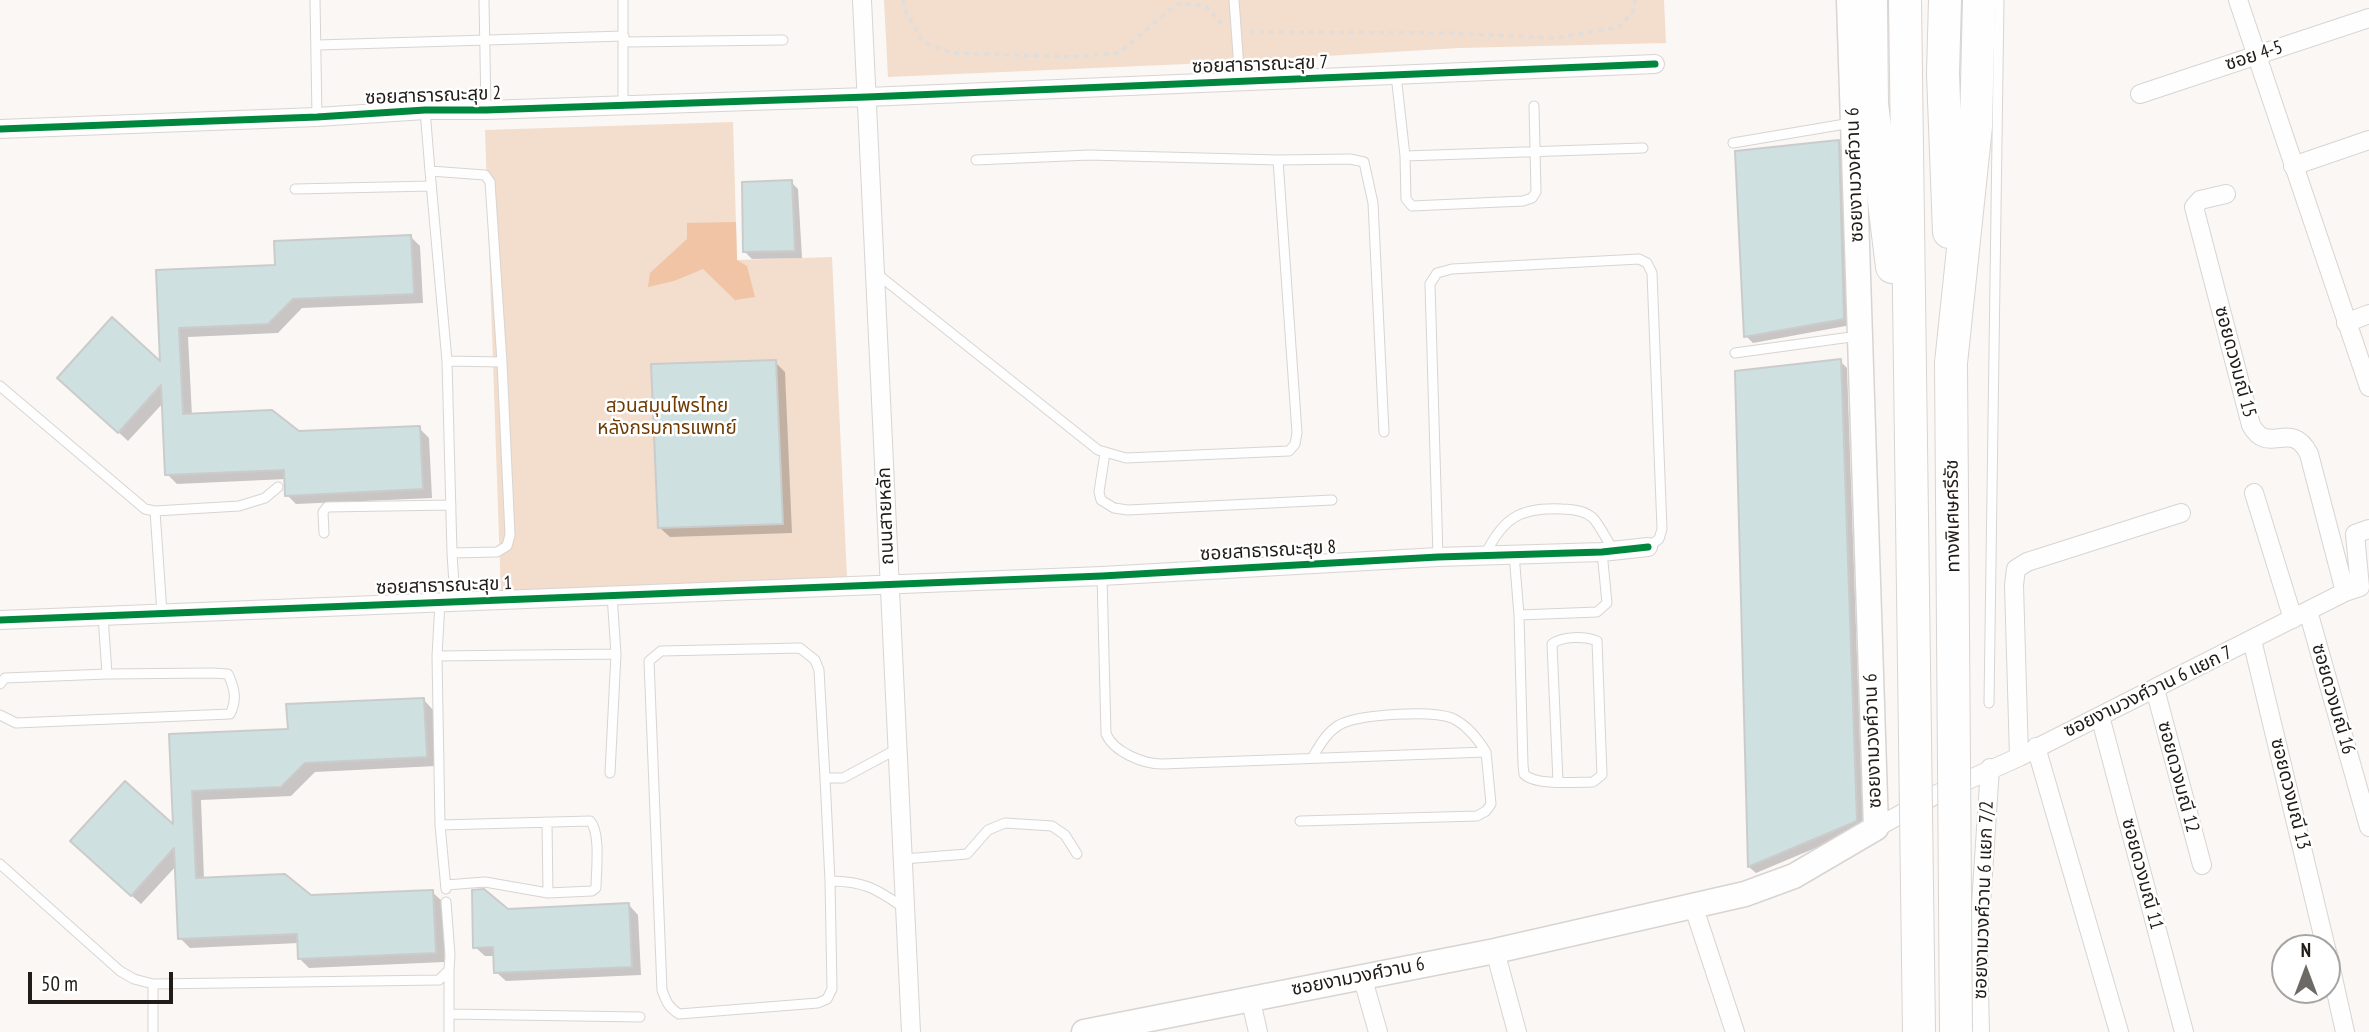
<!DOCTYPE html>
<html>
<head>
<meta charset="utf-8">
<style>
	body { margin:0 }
	#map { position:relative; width:2369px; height:1032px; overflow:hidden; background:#faf7f5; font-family:"PT Sans Narrow",sans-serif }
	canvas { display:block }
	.north { position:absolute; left:2271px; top:934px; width:70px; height:70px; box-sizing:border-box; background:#fff; border:2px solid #a6a4a3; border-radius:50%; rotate:0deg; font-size:19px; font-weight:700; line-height:28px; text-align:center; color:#211c18 }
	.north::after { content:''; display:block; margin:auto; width:24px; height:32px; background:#6d6965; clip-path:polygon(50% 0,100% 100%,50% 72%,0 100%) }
	.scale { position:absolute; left:28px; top:972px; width:145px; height:32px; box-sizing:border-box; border:4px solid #211c18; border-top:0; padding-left:9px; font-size:21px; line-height:24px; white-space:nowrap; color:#211c18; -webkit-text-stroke:5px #fff; paint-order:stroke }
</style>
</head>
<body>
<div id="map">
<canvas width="2369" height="1032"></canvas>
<div class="north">N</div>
<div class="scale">50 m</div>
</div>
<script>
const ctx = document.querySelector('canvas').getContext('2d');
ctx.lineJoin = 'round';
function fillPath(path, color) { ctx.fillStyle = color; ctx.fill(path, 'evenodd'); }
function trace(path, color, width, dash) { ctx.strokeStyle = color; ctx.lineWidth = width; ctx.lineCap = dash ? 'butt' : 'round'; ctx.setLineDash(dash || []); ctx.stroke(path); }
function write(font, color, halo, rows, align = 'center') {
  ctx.font = font + ' "PT Sans Narrow","Noto Sans Thai",sans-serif'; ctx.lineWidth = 5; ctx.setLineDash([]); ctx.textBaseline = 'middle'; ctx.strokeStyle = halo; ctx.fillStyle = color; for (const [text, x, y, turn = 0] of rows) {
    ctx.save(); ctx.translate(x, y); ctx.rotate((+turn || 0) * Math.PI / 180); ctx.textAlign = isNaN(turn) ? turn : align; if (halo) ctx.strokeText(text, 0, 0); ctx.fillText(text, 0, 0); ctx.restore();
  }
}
fillPath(new Path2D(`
	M884 0H1664L1666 43 1459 48 1209 63 888 77Z
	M733 122 737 260 832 257 847 578 501 595 485 130Z`), '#f3ddcc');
fillPath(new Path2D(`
	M736 222 737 260 747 266 755 297 735 300 703 269 674 281 648 287 650 273 687 239V223Z`), '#f0c4a4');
fillPath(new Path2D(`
	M1838 142 1845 149 1851 325 1753 343 1746 336Z
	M791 182 798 189 802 258 752 259 745 252Z
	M411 237 420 246 423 303 302 308 278 333 188 337 192 416 298 433 419 428 429 438 432 498 296 504 287 495 286 479 177 484 167 474 164 402 128 441 69 387 162 365 158 272 277 267Z
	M1840 361 1847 368 1863 828 1756 873 1749 867 1737 373Z
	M775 362 785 372 792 533 670 537 660 528Z
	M424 700 433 710 436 766 315 772 291 796 201 800 204 879 311 897 432 892 442 901 445 962 309 968 299 958V943L190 948 180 938 177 865 141 904 82 851 175 829 171 736 289 730Z
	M629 905 638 915 641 975 506 981 496 972 495 956H485L475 947 507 910Z`), '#0003');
const building = new Path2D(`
	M1839 140 1844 319 1744 337 1735 151Z
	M792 180 795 251 743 252 742 182Z
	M411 235 414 294 293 299 268 324 179 328 183 414 272 410 299 431 420 426 423 489 285 496 284 470 165 475 161 385 118 433 57 378 112 317 160 361 156 270 275 265 274 241Z
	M1841 359 1857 821 1748 867 1735 371Z
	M776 360 783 524 658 528 651 364Z
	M424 698 427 757 305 763 281 787 192 791 196 878 285 874 311 895 433 890 436 953 298 959 297 934 178 939 174 848 131 896 70 841 125 781 173 824 169 734 288 729 286 704Z
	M484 889 508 909 629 903 632 967 494 973 493 947 473 948 472 890Z`);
fillPath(building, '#cfe0e0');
trace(building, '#cacccb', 2);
const lane = new Path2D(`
	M315 0 317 117
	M484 0 486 110
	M1234 0 1240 82
	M624 42 783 40
	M317 45 624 36
	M1396 75 1405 156 1406 199 1412 206 1523 201 1532 198 1536 192 1534 106
	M623 105V0
	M425 110 430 171
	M1733 143 1851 123
	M1405 156 1643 148
	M1278 160 1350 159 1364 162 1373 203 1384 432
	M430 171 485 175 490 182 502 362 510 535 507 546 497 552 452 553 447 361Z
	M295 189 431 186
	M876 273 1098 450 1126 458 1289 451 1295 444 1297 433 1278 160 1089 155 976 160
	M1735 353 1858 336
	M447 361 502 362
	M0 386 145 509 155 511 239 506 265 498 278 487
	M1105 453 1099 492 1101 500 1114 508 1128 510 1332 500
	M155 511 162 613
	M324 533 323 512 327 507 451 505
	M452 553 455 600
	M1514 554 1519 615
	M1485 555C1503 518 1520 507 1562 509 1572 509 1585 511 1593 518 1601 527 1607 541 1614 551
	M1438 557 1430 284 1437 273 1452 269 1639 259 1647 263 1652 273 1662 529 1659 539 1648 547
	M1102 576 1106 734C1114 752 1143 764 1162 764L1486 752 1491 804 1486 811 1477 816 1300 821
	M612 595 616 654
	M440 602 437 656 440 825 446 889
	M103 616 107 674
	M437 656 616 654 610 773
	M0 684 5 678 107 674 212 673 228 674C235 689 237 700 230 714L16 723 0 715
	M1989 703 1999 0
	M897 749 843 778H825L819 670 815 660 800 648 661 651 649 661 662 990C666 1001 668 1007 679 1014L818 1003 827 999 832 989 830 881C864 881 877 889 904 908
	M1312 758C1320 745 1326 733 1339 725 1359 714 1431 710 1452 718 1467 725 1477 738 1486 752
	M825 778 830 881
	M1558 782 1552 644C1562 636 1585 636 1597 641L1602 775 1593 782C1576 782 1535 786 1524 774L1523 765 1519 615 1597 612 1607 603 1602 552
	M547 822 548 893
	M440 825 590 821C601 832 596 872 596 888L592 891 548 893 485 882 446 885
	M903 859 967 854 988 830 1005 823 1052 826 1065 835 1077 854
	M0 864 120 971 134 979 153 984 439 980 449 970 450 955 446 902
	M449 970V1032
	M153 984V1032
	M450 1014 640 1017`);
const street = new Path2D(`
	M862 0 911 1032
	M2238 0 2369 387
	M2140 94 2369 18
	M0 129 317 117 425 110H486L867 97 1655 64
	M2293 166 2369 140
	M2226 194 2200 200 2194 207 2251 425C2268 457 2291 418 2309 454L2345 592
	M2346 323 2369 314
	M2254 493 2293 619
	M2308 611 2369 827
	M0 620 1102 576 1438 557 1602 552 1648 547
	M2252 640 2326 948
	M2155 689 2202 865
	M2100 716 2184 1032
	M2036 747 2119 1032
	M2019 757 2014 585 2016 569 2027 562 2181 513
	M1876 828 1937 794 2019 757 2345 592 2360 587 2355 534 2369 529
	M1693 905 1735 1032
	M1495 951 1517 1032
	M2327 951 2345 1032
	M1362 976 1378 1032
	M1250 997 1258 1032
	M1980 1032 1978 950 1990 768`);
const secondary = new Path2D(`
	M1084 1032 1495 951 1745 894 1794 876 1876 828 1849 0`);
const highway = new Path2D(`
	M1871 0 1872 104 1892 267
	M1905 0 1914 665
	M1945 0 1943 74 1949 232
	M1951 363 1976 126 1979 0`);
trace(lane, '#d8d4d1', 11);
trace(street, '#d8d4d1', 20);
trace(secondary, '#d8d4d1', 27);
trace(highway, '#d8d4d1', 34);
trace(new Path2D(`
	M903 0 904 8 923 42 953 53 1070 57 1119 53 1177 4 1205 5 1222 24
	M1249 32 1449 33 1555 38 1619 27 1633 11 1635 0`), '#dfdedc', 3.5, [5, 5]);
trace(lane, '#fefefe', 9);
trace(street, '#fefefe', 18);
trace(secondary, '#fefefe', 24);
trace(highway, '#fefefe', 32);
const highwayBridge = new Path2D(`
	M1951 363 1956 1032
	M1914 665 1919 1032`);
trace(highwayBridge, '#d8d4d1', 34, []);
trace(highwayBridge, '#fefefe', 32);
trace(new Path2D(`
	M0 129 317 117 425 110H486L867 97 1655 64
	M0 620 1102 576 1438 557 1602 552 1648 547`), '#00873e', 7);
write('19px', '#211c18', '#fff', [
	["ซอย 4-5",2254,56,-18],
	["ซอยสาธารณะสุข 7",1260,65,-2],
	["ซอยสาธารณะสุข 2",433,96,-2],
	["ซอยงามวงศ์วาน 6",1855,175,-92],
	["ซอยดวงมณี 15",2235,362,75],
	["ถนนสายหลัก",886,516,-92],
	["ทางพิเศษศรีรัช",1953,516,-91],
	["ซอยสาธารณะสุข 8",1268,551,-3],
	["ซอยสาธารณะสุข 1",444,586,-2],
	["ซอยงามวงศ์วาน 6 แยก 7",2148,692,-26],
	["ซอยดวงมณี 16",2333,699,74],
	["ซอยงามวงศ์วาน 6",1873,741,-92],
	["ซอยดวงมณี 12",2178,777,75],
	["ซอยดวงมณี 13",2290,794,76],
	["ซอยดวงมณี 11",2142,874,75],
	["ซอยงามวงศ์วาน 6 แยก 7/2",1984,900,-88],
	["ซอยงามวงศ์วาน 6",1358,977,-11]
]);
write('19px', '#703a02', '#fff', [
	["สวนสมุนไพรไทย",667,407],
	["หลังกรมการแพทย์",667,429]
]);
</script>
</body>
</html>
